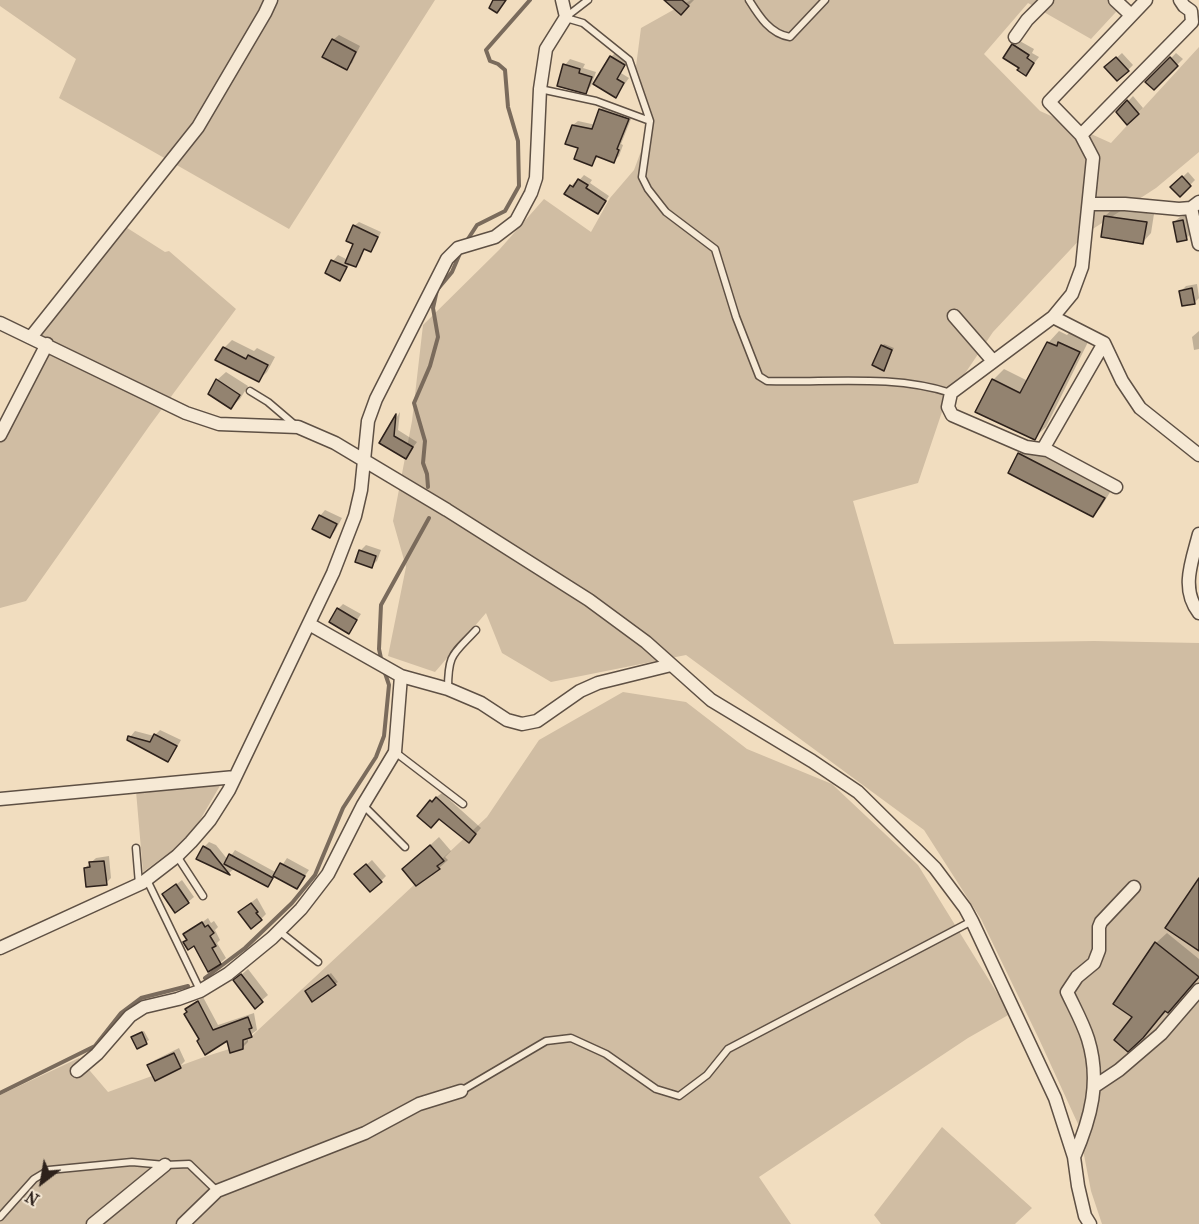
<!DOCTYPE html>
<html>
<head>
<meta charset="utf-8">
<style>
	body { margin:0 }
	#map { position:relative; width:1199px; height:1224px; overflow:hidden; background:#f1ddbf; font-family:"IM FELL French Canon",serif }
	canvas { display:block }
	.north { position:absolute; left:12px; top:1152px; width:60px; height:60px; -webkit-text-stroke:4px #f6e9d5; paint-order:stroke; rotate:211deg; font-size:16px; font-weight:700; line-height:24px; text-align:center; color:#2d211b }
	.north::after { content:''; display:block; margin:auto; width:21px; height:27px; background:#2d211b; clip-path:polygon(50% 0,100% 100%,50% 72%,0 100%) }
</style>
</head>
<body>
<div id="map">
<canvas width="1199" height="1224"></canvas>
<div class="north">N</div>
</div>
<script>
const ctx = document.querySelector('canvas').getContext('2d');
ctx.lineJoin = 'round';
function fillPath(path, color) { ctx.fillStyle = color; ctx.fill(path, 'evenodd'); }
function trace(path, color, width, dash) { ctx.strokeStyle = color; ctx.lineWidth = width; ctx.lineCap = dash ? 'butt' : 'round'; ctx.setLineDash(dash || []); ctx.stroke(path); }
fillPath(new Path2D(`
	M0 0H435L289 229 59 98 76 59 0 6Z
	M691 0H1127L1091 39 1028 3 984 54 1040 111 1111 143 1199 47V152L1156 188 1085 234 993 332 945 403 918 483 853 501 894 644 1094 641 1199 643V1224H1102L1091 1191 1078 1124 1039 1039 981 919 924 830 686 655 551 682 502 653 486 613 435 672 388 656 406 567 393 521 412 421 423 325 499 250 544 199 591 232 610 198 634 170 652 122 635 74 641 28Z
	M121 224 165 252 169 251 236 309 150 425 26 601 0 608V427L47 345 33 338Z
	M623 692 686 702 747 749 832 784 918 865 1010 1014 968 1038 759 1177 791 1224H0V1095L79 1058 108 1092 204 1057 242 1045 487 817 539 740Z
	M221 784 193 832 178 846 143 872 136 791Z
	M942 1127 1032 1208 1015 1224H881L874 1215Z`), '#d0bda3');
fillPath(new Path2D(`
	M671 0H694L681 13Z
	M339 35 360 46 352 63 346 68 333 40Z
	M1018 40 1034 49 1032 53 1039 57 1026 74 1021 67 1013 45Z
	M616 52 629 59 621 73 629 78 616 96 611 57Z
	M1122 53 1133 65 1128 70 1112 62Z
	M1176 53 1183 59 1154 88 1148 82Z
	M570 59 585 64 583 68 596 72 591 86 586 92 565 65Z
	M1133 96 1143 108 1138 113 1118 112Z
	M605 105 633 114 621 144 623 145 619 156 614 161 599 155 592 164 579 147 573 125 578 121 596 125 600 110Z
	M1188 172 1195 180 1180 195 1172 187Z
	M584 175 592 180 590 183 609 196 602 207 571 186 575 182 577 183Z
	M1114 208 1154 214 1151 233 1143 242 1105 216Z
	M1188 215 1191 233 1186 239 1174 222 1180 217Z
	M359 222 381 232 375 246 371 250 365 248 360 261 355 265 350 263 345 273 340 279 333 261 338 255 348 260 355 243 354 226Z
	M1197 284 1199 298 1195 302 1183 305 1180 292 1186 286Z
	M1059 331 1067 335 1071 331 1089 340 1046 427 1034 438 977 411 993 380 1004 369 1028 381 1048 343Z
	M1199 331V349L1194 350 1192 337Z
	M232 340 254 351 257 348 275 357 267 372 259 380 224 348Z
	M884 344 894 348 884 369 882 346Z
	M226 372 248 386 240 399 231 407 217 380Z
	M400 412 398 430 417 442 406 457 381 442Z
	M1028 445 1112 489 1101 507 1093 516 1010 472 1019 454Z
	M325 510 342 518 335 531 330 536 320 516Z
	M366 545 381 550 377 561 371 566 357 561 361 550Z
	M343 604 361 614 349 632 338 609Z
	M160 730 181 740 173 754 168 760 130 737 135 731 154 736Z
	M442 793 481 828 474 836 440 817 431 801Z
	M439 837 451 851 445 857 448 860 439 868 404 869Z
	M209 842 216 845 228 860 235 850 277 873 287 858 309 870 297 887 276 875 268 885 235 868 229 873 198 858 204 847Z
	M109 856 111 878 106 883 85 868 96 858Z
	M372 860 386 876 381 881 356 874Z
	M182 880 194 897 188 902 164 894Z
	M257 898 266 914 261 919 245 907Z
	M208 918 211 923 214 921 218 927 215 930 220 940 217 943 226 958 220 963 194 944 185 935Z
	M1167 933 1199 959V977L1142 1037 1134 1017 1156 943Z
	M248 969 268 995 255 1006 241 975Z
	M331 973 338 982 312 999 309 989Z
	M203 997 218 1025 254 1013 257 1030 248 1037V1042L242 1048 228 1039H201L187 1009Z
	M144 1031 149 1040 138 1047 135 1035Z
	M179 1048 185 1061 180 1066 149 1065 155 1060Z`), '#0003');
trace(new Path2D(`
	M466 242 477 225 505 211 519 186 518 141 508 107 505 70 498 64 490 61 486 50 530 0
	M428 487 427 474 423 463 425 441 414 403 430 366 438 337 433 308 437 290 452 272 461 251
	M382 663 379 649 381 605 429 518
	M205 978 245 948 292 903 315 875 343 808 376 757 384 736 389 685 384 670
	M0 1093 95 1046 121 1013 141 998 188 986`), '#7a6b5c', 4);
const building = new Path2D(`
	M493 0H506L497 13 489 8Z
	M664 0H682L689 6 681 15Z
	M332 39 356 52 347 70 322 57Z
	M1012 44 1029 55 1027 58 1034 63 1026 76 1017 70 1019 68 1003 58Z
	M610 56 625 65 617 79 624 83 616 98 593 84Z
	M1116 57 1129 71 1117 81 1104 67Z
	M1170 57 1178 66 1154 90 1145 82Z
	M563 64 580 69 579 73 592 77 586 94 557 86Z
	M1127 100 1139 114 1127 125 1116 112Z
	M599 109 629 119 617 149 619 150 614 163 596 156 592 166 574 159 578 148 565 144 572 125 592 129Z
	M1182 176 1191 186 1180 197 1170 187Z
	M578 179 588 185 586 188 606 201 598 214 564 194 570 185 573 187Z
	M1104 216 1147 222 1143 244 1101 237Z
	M1183 220 1187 240 1177 242 1173 222Z
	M353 225 378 237 371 252 364 249 356 267 345 263 353 244 346 241Z
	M331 260 347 267 340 281 325 273Z
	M1192 288 1195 304 1182 306 1179 291Z
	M1047 342 1057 346 1058 342 1080 352 1035 440 975 412 992 379 1020 393Z
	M881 345 892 350 884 371 872 365Z
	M223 347 246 359 248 355 268 365 259 382 215 360Z
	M216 379 240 395 231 409 208 394Z
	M396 414 394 436 413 447 406 459 379 443Z
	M1018 453 1105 498 1093 517 1008 473Z
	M319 515 337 524 330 538 312 529Z
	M359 550 376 556 372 568 355 562Z
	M337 608 357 620 349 634 329 622Z
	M154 734 177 746 168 762 127 740 128 736 150 742Z
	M436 797 476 834 469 843 439 819 431 828 417 816 430 800 432 802Z
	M430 845 444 861 437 866 440 869 416 886 402 869Z
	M203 846 210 850 230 875 196 859Z
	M229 854 273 878 268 887 224 864Z
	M104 861 107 885 86 887 84 868 90 867 89 862Z
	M280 863 305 876 297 889 273 876Z
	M366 864 382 882 370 892 354 874Z
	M1199 878V951L1165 928Z
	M176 884 189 903 175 913 162 894Z
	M251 903 258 912 256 913 262 920 251 929 238 912Z
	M202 922 205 927 208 925 214 933 210 936 216 946 212 948 221 964 208 972 194 946 188 950 183 942 187 940 183 934Z
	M1155 942 1199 977 1168 1013 1165 1011 1143 1038 1128 1052 1114 1040 1132 1017 1113 1004Z
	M241 974 263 1002 255 1009 233 980Z
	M328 975 336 985 312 1002 305 991Z
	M198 1001 213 1030 248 1017 252 1028 249 1029 252 1037 243 1040V1049L230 1053 227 1041 205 1055 197 1041 199 1039 184 1014 187 1012 185 1009Z
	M142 1032 147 1044 137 1049 131 1037Z
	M174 1053 181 1068 155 1081 147 1065Z`);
fillPath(building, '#938370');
trace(building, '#2d211b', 1.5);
const lane = new Path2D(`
	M749 0C759 16 770 34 790 37L825 0
	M566 17 588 0
	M566 18 583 23 629 60 650 121 642 177 648 189 666 212 715 249 736 317 759 376 767 381C827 383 893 374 951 393
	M540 89 596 101 650 121
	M250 391 268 402 295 425
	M448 689C448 653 453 655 476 630
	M395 752 463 804
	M363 805 405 847
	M136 848 139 884
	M177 856 203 896
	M147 880 200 990
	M279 931 318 962
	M461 1091 546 1041 571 1038 606 1054 656 1089 679 1096 707 1075 728 1049 972 921
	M0 1217 34 1179 49 1170 132 1162 165 1165 189 1164 217 1191`);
const street = new Path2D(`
	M1115 0 1131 15
	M1146 0 1049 102 1081 135 1093 158 1082 267 1072 294 1053 317 1104 343 1122 381 1140 408 1199 455
	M1015 37 1027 20 1047 0
	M1081 135 1192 22 1191 11 1184 6 1180 0
	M1090 204H1125L1179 209 1191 208 1199 202
	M1191 208 1199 244
	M954 316 993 361
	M1053 317 951 393 948 407 952 415 1026 447 1047 450 1116 487
	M0 323 186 413 219 424 298 427 335 443 447 510 589 600 646 642 711 700 812 761 858 792 935 868 965 908 972 921 1055 1098 1074 1157 1078 1186 1085 1216 1090 1224
	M31 337 198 127 265 13 271 0
	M0 435 47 344
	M1043 449 1104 343
	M1199 534C1192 561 1180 589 1199 613
	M309 624 401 676 448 689 481 703 507 720 522 724 537 721 580 691 598 683 671 665
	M0 799 235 777
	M0 948 142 883 177 856 191 842 210 820 229 790 333 573 355 516 361 490 368 421 376 399 447 259 458 248 495 237 516 221 531 193 536 178 540 89 546 49 566 17 562 0
	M77 1071 97 1054 130 1016 144 1007 178 999 200 991 228 974 272 938 301 909 328 874 363 805 395 752 401 676
	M1095 1086 1119 1070 1161 1034 1199 990
	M1074 1157C1091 1118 1101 1081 1088 1039 1083 1023 1074 1007 1067 992L1077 977 1094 963 1099 950V927L1101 922 1134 887
	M93 1224 165 1165
	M183 1224 217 1191 365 1133 419 1104 461 1091`);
trace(lane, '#5e5044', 9);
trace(street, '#5e5044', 15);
trace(lane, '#f6e9d5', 6);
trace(street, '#f6e9d5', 12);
</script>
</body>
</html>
